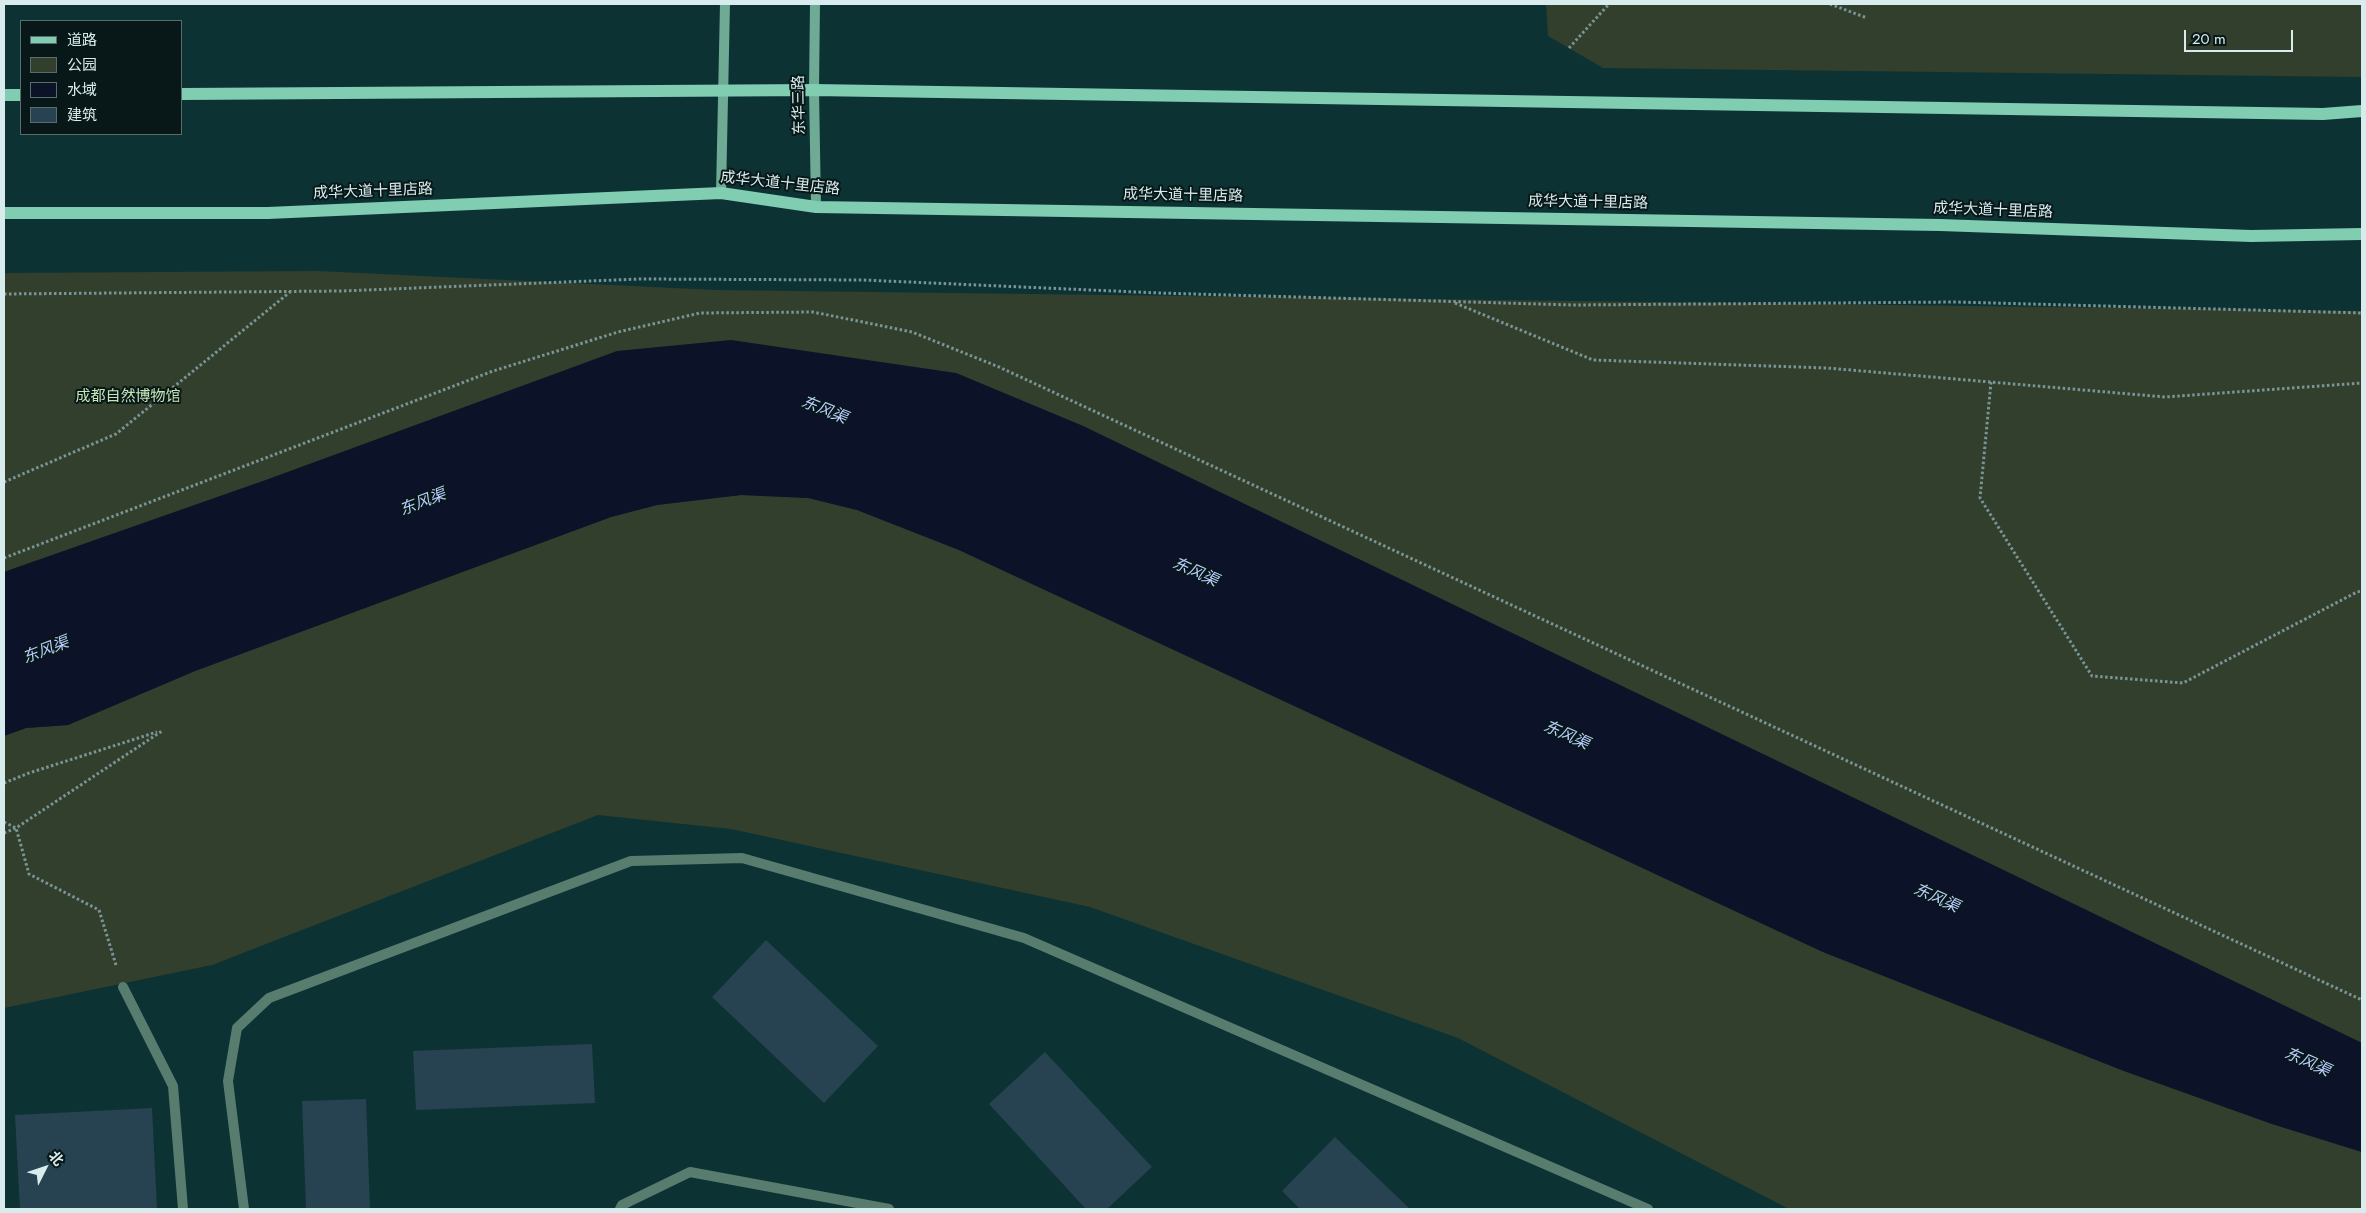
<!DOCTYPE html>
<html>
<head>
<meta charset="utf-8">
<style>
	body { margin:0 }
	#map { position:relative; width:2366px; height:1213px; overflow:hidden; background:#0d3234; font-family:Jost,"Noto Sans SC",sans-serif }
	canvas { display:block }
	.frame { position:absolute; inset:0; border:5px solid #d8eced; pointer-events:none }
	.legend { position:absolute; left:20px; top:20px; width:162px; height:115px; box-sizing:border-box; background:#081718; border:1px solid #5b6c6d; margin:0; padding:6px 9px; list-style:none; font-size:15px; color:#d8eced }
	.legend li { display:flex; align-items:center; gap:10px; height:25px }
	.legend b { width:25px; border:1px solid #5b6c6d }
	.north { position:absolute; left:20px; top:1143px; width:50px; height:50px; -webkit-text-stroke:4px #081718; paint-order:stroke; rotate:49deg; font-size:14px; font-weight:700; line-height:20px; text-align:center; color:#d8eced }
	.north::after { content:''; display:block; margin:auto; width:18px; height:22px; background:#d8eced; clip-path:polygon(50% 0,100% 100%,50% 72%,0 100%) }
	.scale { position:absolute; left:2184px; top:30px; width:109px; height:22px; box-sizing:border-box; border:2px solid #d8eced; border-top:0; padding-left:6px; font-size:15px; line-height:18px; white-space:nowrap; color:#d8eced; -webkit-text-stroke:4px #081718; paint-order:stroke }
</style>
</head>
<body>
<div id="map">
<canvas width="2366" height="1213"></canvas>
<div class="frame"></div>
<ul class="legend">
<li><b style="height:6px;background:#80cdb1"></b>道路</li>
<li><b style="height:14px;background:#323f2c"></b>公园</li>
<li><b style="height:14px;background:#0c1328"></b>水域</li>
<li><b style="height:14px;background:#274251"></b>建筑</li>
</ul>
<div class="north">北</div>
<div class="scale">20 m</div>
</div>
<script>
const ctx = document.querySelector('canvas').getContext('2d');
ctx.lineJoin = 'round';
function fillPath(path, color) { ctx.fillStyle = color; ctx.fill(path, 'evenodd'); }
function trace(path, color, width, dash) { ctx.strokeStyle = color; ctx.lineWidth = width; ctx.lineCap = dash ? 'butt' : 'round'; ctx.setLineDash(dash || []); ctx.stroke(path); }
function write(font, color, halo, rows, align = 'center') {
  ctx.font = font + ' Jost,"Noto Sans SC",sans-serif'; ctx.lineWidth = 4; ctx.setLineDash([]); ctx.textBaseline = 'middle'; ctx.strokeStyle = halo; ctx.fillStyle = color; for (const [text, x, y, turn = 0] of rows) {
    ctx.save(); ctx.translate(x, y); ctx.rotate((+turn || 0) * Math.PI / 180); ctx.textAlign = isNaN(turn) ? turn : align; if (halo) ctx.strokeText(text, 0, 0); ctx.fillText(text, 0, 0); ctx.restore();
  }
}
fillPath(new Path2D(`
	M1546 4H2362V77L1603 68 1548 36Z
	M318 271 716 290 2362 311V1043L1083 426 956 373 263 481 4 572V273Z
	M741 495 809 498 857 510 959 550 1823 952 2124 1071 2272 1124 2362 1152V1209H1789L1458 1038 1090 907 731 829 598 815 212 965 4 1008V736L26 728 68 725 195 671 611 517 657 505Z`), '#323f2c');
fillPath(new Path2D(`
	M731 340 956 373 1083 426 2362 1043V1152L2272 1124 2124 1071 1823 952 959 550 857 510 808 498 741 495 657 505 611 517 195 671 68 725 26 728 4 736V572L263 481 617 351Z`), '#0c1328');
fillPath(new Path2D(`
	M766 940 878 1046 824 1103 712 997Z
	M592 1044 595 1103 416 1110 413 1051Z
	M1045 1052 1152 1167 1107 1209H1086L989 1104Z
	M366 1099 370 1209H306L302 1101Z
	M152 1108 157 1209H20L15 1115Z
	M1335 1137 1410 1209H1300L1282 1191Z`), '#274251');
trace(new Path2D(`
	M1830 4 1867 18
	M1569 48 1609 4
	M4 294 341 291 640 279 863 280 1159 293 1573 305 1956 302 2362 313
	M1455 303 1593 360 1827 368 2165 397 2362 383
	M1991 382 1980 498 2092 676 2183 683 2357 592 2362 591
	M4 482 116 434 290 292
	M4 558 493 371 618 332 700 313 813 312 912 332 999 367 2362 1000
	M4 783 29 773 157 732
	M4 822 16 828 29 874 99 910 116 965
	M4 833 16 828 162 731`), '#799597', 3, [2.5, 2.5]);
trace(new Path2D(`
	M123 987 173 1086 183 1209
	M244 1209 228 1081 237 1028 269 998 631 861 742 858 1024 938 1648 1209
	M620 1209 622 1205 690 1172 889 1209`), '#587c6e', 10);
trace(new Path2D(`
	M815 4 814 90 816 207
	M721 193 725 4`), '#6faa94', 10);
trace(new Path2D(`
	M181 94 814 90 2323 114 2362 111
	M4 95H21
	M4 213H268L721 193 816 207 1940 225 2251 236 2362 234`), '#80cdb1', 12);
write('15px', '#d8eced', '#081718', [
	["东华三路",800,105,-91],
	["成华大道十里店路",780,184,6],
	["成华大道十里店路",373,192,-2],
	["成华大道十里店路",1183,196,1],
	["成华大道十里店路",1588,203,1],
	["成华大道十里店路",1993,211,2]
]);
write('15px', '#c6e6b6', '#081718', [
	["成都自然博物馆",128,397]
]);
write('italic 16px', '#b9cdff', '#081718', [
	["东风渠",824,411,22],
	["东风渠",423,503,-21],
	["东风渠",1195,573,24],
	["东风渠",46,651,-21],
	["东风渠",1566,736,24],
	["东风渠",1936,899,24],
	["东风渠",2307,1063,24]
]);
</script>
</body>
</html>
